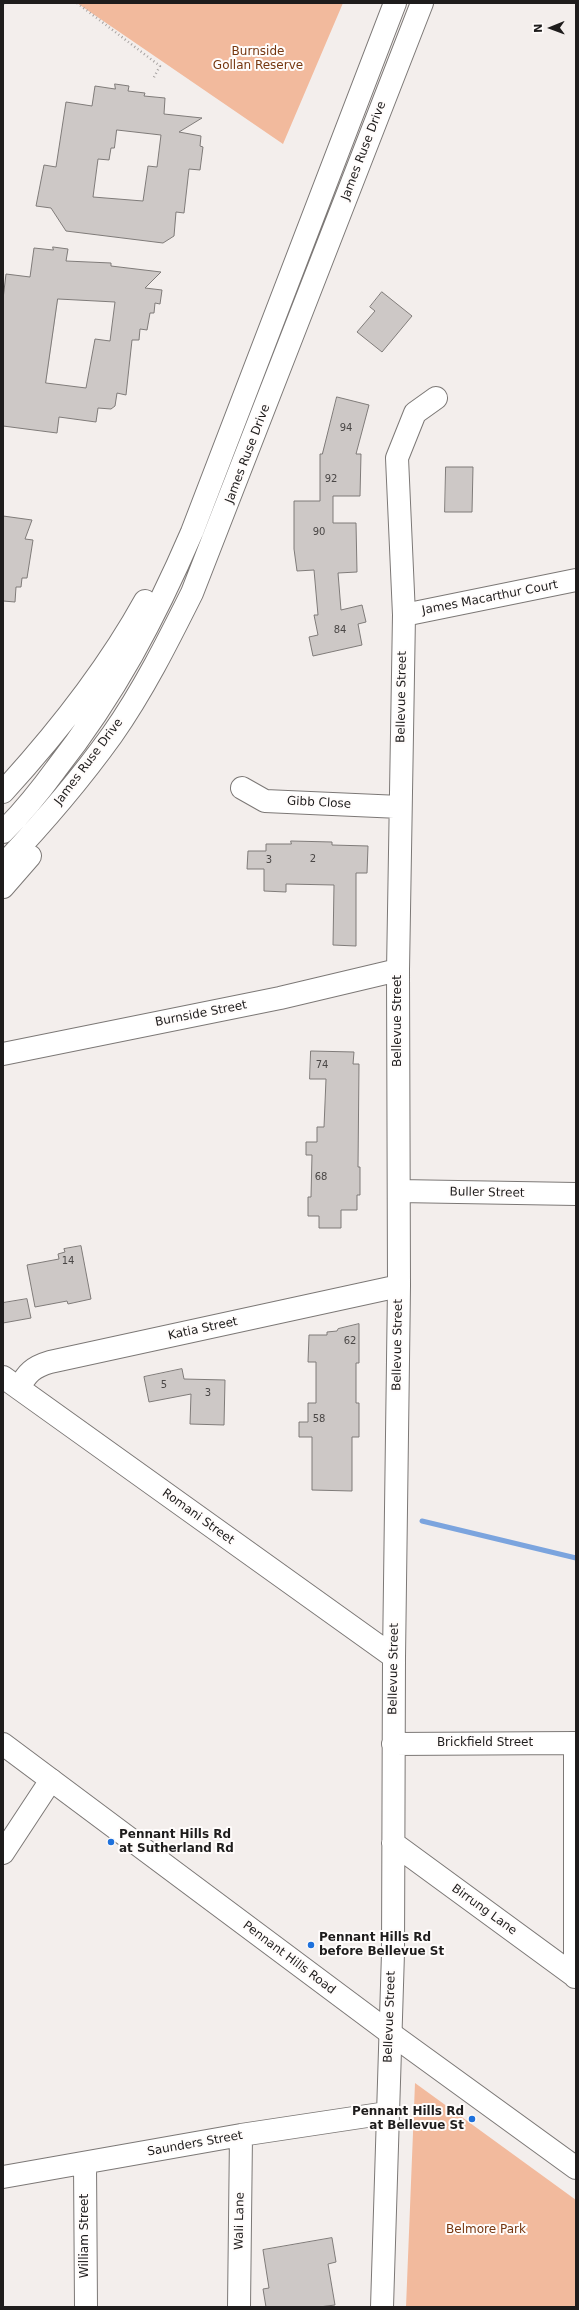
<!DOCTYPE html>
<html>
<head>
<meta charset="utf-8">
<style>
	body { margin:0 }
	#map { position:relative; width:579px; height:2310px; overflow:hidden; background:#f3eeec; font-family:"DejaVu Sans",sans-serif }
	canvas { display:block }
	.frame { position:absolute; inset:0; border:4px solid #1e1c1c; pointer-events:none }
	.north { position:absolute; left:531px; top:8px; width:40px; height:40px; -webkit-text-stroke:3px #fffcfb; paint-order:stroke; rotate:269deg; font-size:11px; font-weight:700; line-height:16px; text-align:center; color:#1e1c1c }
	.north::after { content:''; display:block; margin:auto; width:14px; height:18px; background:#1e1c1c; clip-path:polygon(50% 0,100% 100%,50% 72%,0 100%) }
</style>
</head>
<body>
<div id="map">
<canvas width="579" height="2310"></canvas>
<div class="frame"></div>
<div class="north">N</div>
</div>
<script>
const ctx = document.querySelector('canvas').getContext('2d');
ctx.lineJoin = 'round';
function fillPath(path, color) { ctx.fillStyle = color; ctx.fill(path, 'evenodd'); }
function trace(path, color, width, dash) { ctx.strokeStyle = color; ctx.lineWidth = width; ctx.lineCap = dash ? 'butt' : 'round'; ctx.setLineDash(dash || []); ctx.stroke(path); }
function write(font, color, halo, rows, align = 'center') {
  ctx.font = font + ' "DejaVu Sans",sans-serif'; ctx.lineWidth = 4; ctx.setLineDash([]); ctx.textBaseline = 'middle'; ctx.strokeStyle = halo; ctx.fillStyle = color; for (const [text, x, y, turn = 0] of rows) {
    ctx.save(); ctx.translate(x, y); ctx.rotate((+turn || 0) * Math.PI / 180); ctx.textAlign = isNaN(turn) ? turn : align; if (halo) ctx.strokeText(text, 0, 0); ctx.fillText(text, 0, 0); ctx.restore();
  }
}
fillPath(new Path2D(`
	M77 3H343L283 144Z
	M415 2083 576 2200V2307H406Z`), '#f2ba9d');
trace(new Path2D(`
	M422 1521 576 1558`), '#7ba4de', 5);
const building = new Path2D(`
	M115 84 129 86 128 91 145 93 144 96 165 98 164 114 202 118 179 132 201 136 200 146 203 147 200 170 189 169 184 213 176 212 174 236 163 243 66 231 51 208 36 206 44 165 56 167 66 102 92 106 95 86 115 89ZM117 130 161 135 157 167 148 166 143 201 93 197 98 159 109 160 111 148H114Z
	M53 247 68 249 66 261 111 263V266L161 272 145 288 162 290 160 304 155 303 154 313H150L147 330 140 329 139 340H132L126 395 117 393 115 406 111 409 98 408 96 422 59 417 57 433 3 426V299L6 274 30 277 34 248 53 250ZM58 299 115 302 110 341 95 339 86 388 46 383Z
	M382 292 412 316 382 352 357 332 375 311 370 307Z
	M337 397 369 405 356 454H361L360 496H333V523H356L357 572 338 573 341 610 362 605 366 622 358 624 362 645 313 656 309 637 318 635 314 615H318L314 570 297 571 294 549V501H320V454H322Z
	M446 467H473L472 512H445Z
	M3 516 32 520 25 539 33 540 27 578H22L21 587H16L15 602 3 601Z
	M291 841 332 842V845L368 846 367 873H356V946L333 945 334 885 286 884V892L264 891V869H247L248 851H266V844H291Z
	M311 1051 354 1052 353 1064H359L358 1167H360V1195H357V1210H341V1228H319V1216H308V1197H311L312 1155H306V1142H317V1127H324L326 1079H310Z
	M81 1246 91 1299 68 1304 67 1301 35 1307 27 1265 59 1259 58 1254 65 1252 64 1249Z
	M27 1299 31 1318 3 1323V1303Z
	M359 1324V1363H356V1403H359V1437H352V1491L312 1490V1437H299V1422H308V1403H316V1362H308L309 1335H327V1332L337 1331 338 1329Z
	M182 1369 184 1379 225 1380 224 1425 190 1424 191 1394 149 1402 144 1377Z
	M332 2238 336 2262 328 2264 335 2305 319 2307H266L263 2289 269 2288 263 2250Z`);
fillPath(building, '#cdc8c6');
trace(building, '#7f7b79', 1);
const minor = new Path2D(`
	M404 615 576 580
	M242 788 265 801 400 807
	M3 1054 280 998 398 970
	M399 1191 576 1194
	M3 1377 394 1657
	M19 1388C27 1373 33 1367 50 1362L399 1286
	M575 1743V1977
	M393 1744 576 1743
	M393 1843 576 1977
	M3 1853 51 1780
	M85 2164 86 2307
	M3 2177 241 2135 387 2113
	M239 2307 241 2135
	M382 2307 393 1953 394 1657 399 1286 398 970 404 615 397 458 415 413 436 398`);
const major = new Path2D(`
	M3 1744 390 2033 576 2168`);
const highway = new Path2D(`
	M3 792C56 734 107 670 145 601
	M3 832C22 813 40 791 56 769 114 695 155 618 192 532L395 3
	M3 865C42 824 79 781 112 735 143 691 168 641 192 593L422 3
	M3 887 30 856`);
trace(minor, '#7c7876', 24);
trace(major, '#7c7876', 24);
trace(highway, '#7c7876', 24);
trace(new Path2D(`
	M77 3 160 66 153 79
	M3 4 4 3`), '#a8a4a3', 2.5, [1, 3]);
trace(minor, '#fff', 22);
trace(major, '#fff', 22);
trace(highway, '#fff', 22);
for (const [x, y, r, color] of [
	[111,1842,4,"#1e71dc"],
	[311,1945,4,"#1e71dc"],
	[472,2119,4,"#1e71dc"]
]) { const dot = new Path2D(); dot.arc(x, y, r, 0, 2 * Math.PI); ctx.fillStyle = color; ctx.fill(dot); trace(dot, '#fffcfb', 1.5); }
write('10px', '#4a4746', null, [
	["94",346,428],
	["92",331,479],
	["90",319,532],
	["84",340,630],
	["2",313,859],
	["3",269,860],
	["74",322,1065],
	["68",321,1177],
	["14",68,1261],
	["62",350,1341],
	["5",164,1385],
	["3",208,1393],
	["58",319,1419]
]);
write('12px', '#763710', '#fffcfb', [
	["Burnside",258,52],
	["Gollan Reserve",258,66],
	["Belmore Park",486,2230]
]);
write('12px', '#1e1c1c', '#fffcfb', [
	["James Ruse Drive",364,151,-69],
	["James Ruse Drive",248,454,-69],
	["James Macarthur Court",490,598,-11],
	["Bellevue Street",402,697,-89],
	["James Ruse Drive",89,762,-53],
	["Gibb Close",319,803,3],
	["Burnside Street",201,1014,-11],
	["Bellevue Street",398,1021,-90],
	["Buller Street",487,1193,1],
	["Katia Street",203,1329,-12],
	["Bellevue Street",398,1345,-89],
	["Romani Street",198,1517,36],
	["Bellevue Street",394,1669,-89],
	["Brickfield Street",485,1743],
	["Birrung Lane",484,1910,36],
	["Pennant Hills Road",289,1958,37],
	["Bellevue Street",390,2017,-88],
	["Saunders Street",195,2144,-10],
	["Wali Lane",240,2221,-89],
	["William Street",85,2236,-90]
]);
write('bold 12px', '#1e1c1c', '#fffcfb', [
	["Pennant Hills Rd",119,1835],
	["at Sutherland Rd",119,1849],
	["Pennant Hills Rd",319,1938],
	["before Bellevue St",319,1952],
	["Pennant Hills Rd",464,2112,"right"],
	["at Bellevue St",464,2126,"right"]
], 'left');
</script>
</body>
</html>
